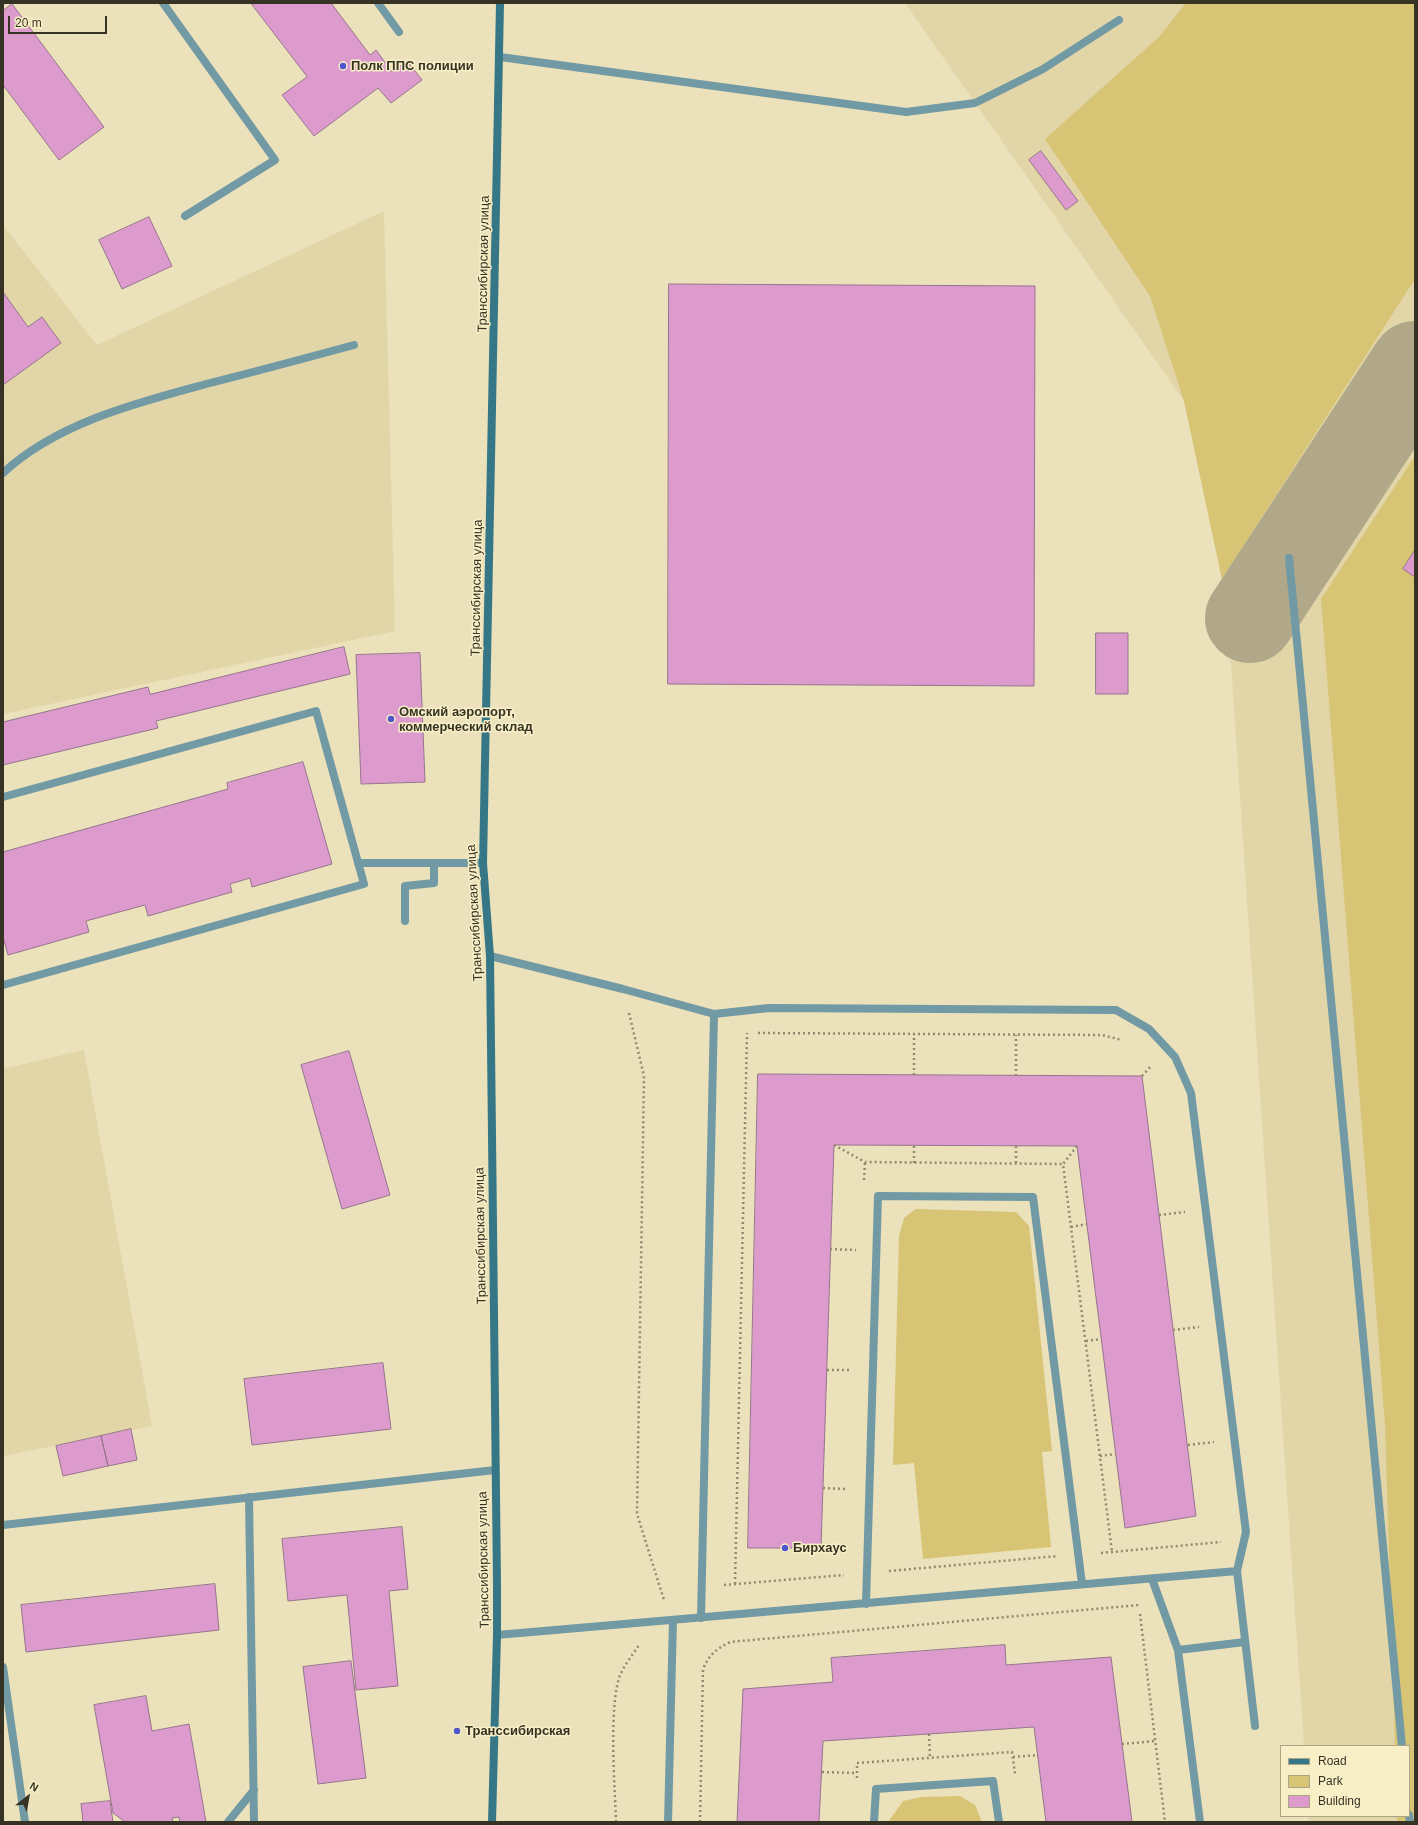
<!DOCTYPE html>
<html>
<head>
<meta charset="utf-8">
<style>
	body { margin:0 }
	#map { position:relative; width:1418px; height:1825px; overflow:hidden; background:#ebe1ba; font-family:Arial,sans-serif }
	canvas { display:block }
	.frame { position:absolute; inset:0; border:4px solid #373324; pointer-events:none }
	.legend { position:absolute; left:1280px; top:1745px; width:130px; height:72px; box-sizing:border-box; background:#f8efc7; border:1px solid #aba486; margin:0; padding:5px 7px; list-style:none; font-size:12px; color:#373324 }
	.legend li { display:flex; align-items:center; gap:8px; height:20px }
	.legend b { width:20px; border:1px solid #aba486 }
	.north { position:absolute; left:8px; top:1777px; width:40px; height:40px; -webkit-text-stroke:3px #f8efc7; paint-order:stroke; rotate:31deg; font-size:11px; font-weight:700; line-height:16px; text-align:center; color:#373324 }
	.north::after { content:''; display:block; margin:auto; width:14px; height:18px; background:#373324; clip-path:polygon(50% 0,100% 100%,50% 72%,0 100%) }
	.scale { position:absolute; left:8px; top:16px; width:99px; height:18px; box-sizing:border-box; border:2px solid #373324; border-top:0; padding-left:5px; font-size:12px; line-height:14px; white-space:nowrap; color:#373324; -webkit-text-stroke:3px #f8efc7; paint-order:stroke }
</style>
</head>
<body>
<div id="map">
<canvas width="1418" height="1825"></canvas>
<div class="frame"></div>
<ul class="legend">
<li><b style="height:5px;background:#357786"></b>Road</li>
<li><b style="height:11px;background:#d8c475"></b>Park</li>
<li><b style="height:11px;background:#dd9acd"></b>Building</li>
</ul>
<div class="north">N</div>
<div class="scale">20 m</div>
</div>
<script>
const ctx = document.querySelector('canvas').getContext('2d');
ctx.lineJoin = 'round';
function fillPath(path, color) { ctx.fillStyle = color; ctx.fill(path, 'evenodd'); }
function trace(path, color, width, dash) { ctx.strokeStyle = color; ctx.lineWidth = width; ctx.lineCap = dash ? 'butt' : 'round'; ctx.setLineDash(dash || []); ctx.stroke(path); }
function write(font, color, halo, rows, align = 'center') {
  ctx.font = font + ' Arial,sans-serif'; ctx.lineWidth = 3; ctx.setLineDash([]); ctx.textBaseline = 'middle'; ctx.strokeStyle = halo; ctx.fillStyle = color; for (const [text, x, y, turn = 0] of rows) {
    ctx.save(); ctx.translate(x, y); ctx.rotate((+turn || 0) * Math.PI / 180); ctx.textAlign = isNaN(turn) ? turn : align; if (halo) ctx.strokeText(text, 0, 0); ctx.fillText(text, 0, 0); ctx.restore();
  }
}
fillPath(new Path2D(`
	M905 3H1415V1822H1309L1308 1816H1409V1746H1304L1227 604 1184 401Z
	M384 211 395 631 3 714V225L97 345Z
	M84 1050 152 1426 3 1456V1069Z`), '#e2d6a8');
fillPath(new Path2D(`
	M1186 3H1415V279L1222 579 1184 401 1150 296 1045 139 1159 37Z
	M1415 456V1822H1397V1816H1409V1746H1395L1385 1425 1321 599Z
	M916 1209 1016 1212 1029 1226 1052 1451 1042 1452 1051 1547 923 1559 914 1463 893 1465 899 1236 904 1218Z
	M960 1796 975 1805 982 1822H888L903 1801 922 1797Z`), '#d8c475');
trace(new Path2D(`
	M1250 618 1415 366`), '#b0a888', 90);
const building = new Path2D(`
	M251 3H331L370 55 376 50 392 72 407 61 422 80 391 103 378 88 314 136 282 95 307 77Z
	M12 4 104 127 59 160 3 85V11Z
	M1041 151 1078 201 1066 210 1029 160Z
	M149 217 172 266 122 289 99 240Z
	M669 284 1035 286 1034 686 668 684Z
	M3 292 28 327 42 317 61 343 3 385Z
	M1415 550V577L1403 569Z
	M1096 633H1128V694H1096Z
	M344 647 350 674 156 721 158 728 3 765V722L148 687 150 694Z
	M420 653 425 782 361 784 356 655Z
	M303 762 332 864 252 887 250 878 230 884 232 892 148 916 145 905 86 921 89 932 8 955 3 937V852L228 789 227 783Z
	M349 1051 390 1195 342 1209 301 1065Z
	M758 1074 1142 1076 1196 1516 1125 1528 1077 1146 834 1145 821 1548H748Z
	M383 1363 391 1429 252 1445 244 1379Z
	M131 1429 137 1460 108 1466 101 1436Z
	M101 1436 108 1466 63 1476 56 1446Z
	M402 1527 408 1589 389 1591 398 1686 356 1690 347 1595 288 1601 282 1539Z
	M215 1584 219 1630 26 1652 21 1605Z
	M1005 1645 1006 1665 1111 1657 1132 1822H1046L1034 1727 823 1741 819 1822H737L743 1689 833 1682 831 1658Z
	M351 1661 366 1778 318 1784 303 1667Z
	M146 1696 152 1731 189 1724 206 1822H180L179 1817 172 1818 173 1822H125L113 1813 94 1705Z
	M110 1801 113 1822H83L81 1804Z`);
fillPath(building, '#dd9acd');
trace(building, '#95758d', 1);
trace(new Path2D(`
	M629 1013 644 1076 637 1514 664 1600
	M758 1033 1102 1035 1122 1040
	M914 1075V1034
	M1016 1076V1035
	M1142 1076 1152 1065
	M834 1145 865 1162 1063 1164
	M1077 1146 1063 1164 1112 1552
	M914 1163V1145
	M1016 1163V1146
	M864 1180 865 1162
	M1159 1215 1185 1212
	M1071 1227 1087 1224
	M830 1249 856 1250
	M1173 1330 1199 1327
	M1086 1341 1101 1339
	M827 1370H852
	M1188 1445 1214 1442
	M1100 1456 1116 1454
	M823 1488 848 1489
	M1101 1553 1221 1542
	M889 1571 1058 1556
	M735 1584 747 1033
	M724 1585 844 1575
	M1140 1614 1165 1822
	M929 1734 930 1758
	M1122 1744 1155 1741
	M1013 1757 1038 1755
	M822 1772 857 1773
	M857 1778V1763L1012 1752 1015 1774
	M616 1822C615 1788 608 1701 621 1673 626 1663 633 1654 639 1645
	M700 1822 703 1669C709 1655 716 1649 730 1642L1139 1605`), '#918a6f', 2.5, [2, 3]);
trace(new Path2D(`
	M163 3 275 160 185 216
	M378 3 399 32
	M500 57 906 112 975 103 1043 69 1119 20
	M3 473C58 422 140 402 210 383 258 371 306 358 354 345
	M1289 558 1402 1746
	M3 797 316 711 364 884 3 985
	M358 863H483
	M405 921V886L434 883V863
	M490 956 623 989 714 1014 769 1008 1116 1010 1149 1029 1175 1057 1191 1093 1246 1532 1237 1571 1255 1726
	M249 1497 254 1822
	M3 1525 495 1470
	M1152 1579 1178 1650 1200 1822
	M866 1604 878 1196 1033 1197 1082 1584
	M701 1618 714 1014
	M497 1635 1237 1571
	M1178 1650 1245 1642
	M3 1667 25 1822
	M1409 1815 1410 1822
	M228 1822 254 1790
	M668 1822 673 1620
	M874 1822 876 1789 993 1781 999 1822`), '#729aa4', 8);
trace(new Path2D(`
	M492 1822 497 1635V1584L490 956 483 863 500 3`), '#357786', 8);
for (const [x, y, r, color] of [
	[343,66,4,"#4f56cc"],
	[391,719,4,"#4f56cc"],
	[785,1548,4,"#4f56cc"],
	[457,1731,4,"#4f56cc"]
]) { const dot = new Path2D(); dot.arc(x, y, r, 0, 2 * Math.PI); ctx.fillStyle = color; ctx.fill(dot); trace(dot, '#f8efc7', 1.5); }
write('bold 13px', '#373324', '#f8efc7', [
	["Полк ППС полиции",351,66],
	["Омский аэропорт,",399,712],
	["коммерческий склад",399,727],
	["Бирхаус",793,1548],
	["Транссибирская",465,1731]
], 'left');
write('13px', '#373324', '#f8efc7', [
	["Транссибирская улица",484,264,-89],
	["Транссибирская улица",477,588,-89],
	["Транссибирская улица",475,913,-93],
	["Транссибирская улица",481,1236,-91],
	["Транссибирская улица",484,1560,-91]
]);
</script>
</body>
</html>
